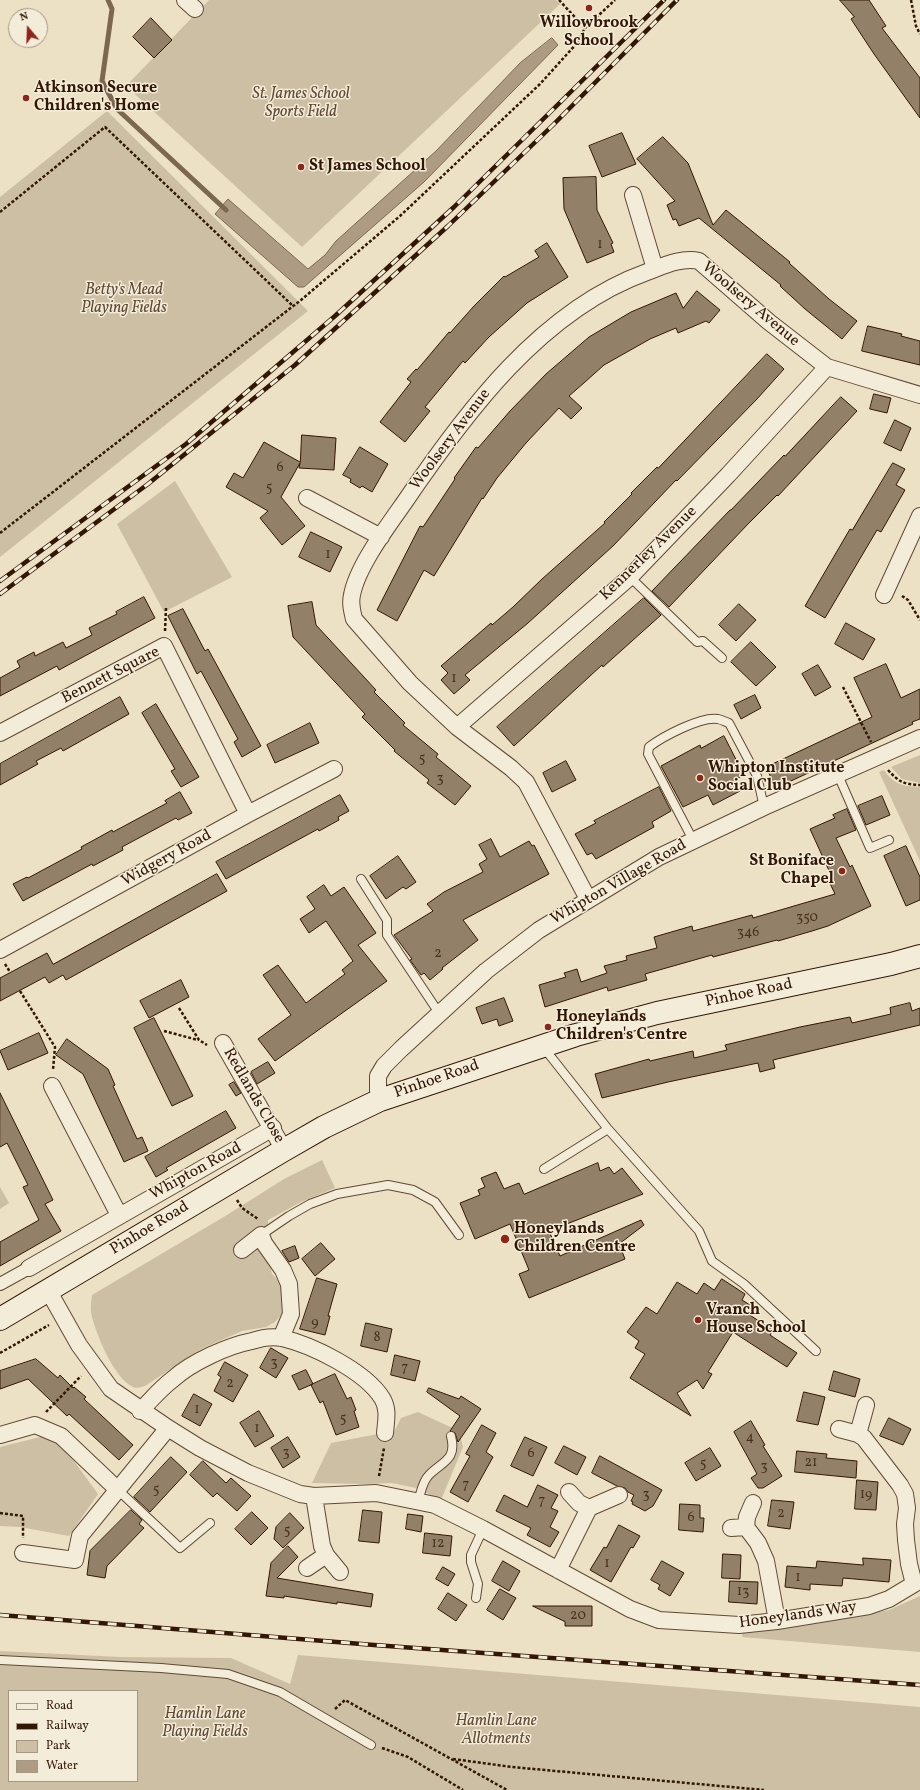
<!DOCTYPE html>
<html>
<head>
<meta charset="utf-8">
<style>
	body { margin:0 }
	#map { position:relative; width:920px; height:1790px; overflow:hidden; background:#ece1c4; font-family:Vollkorn,serif }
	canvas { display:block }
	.legend { position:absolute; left:8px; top:1690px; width:130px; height:92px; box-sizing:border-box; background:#f3ecd9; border:1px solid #a69784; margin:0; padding:5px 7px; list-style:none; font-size:12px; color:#321705 }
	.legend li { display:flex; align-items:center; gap:8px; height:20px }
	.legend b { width:20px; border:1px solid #a69784 }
	.north { position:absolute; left:8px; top:8px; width:40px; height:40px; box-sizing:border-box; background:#f3ecd9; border:1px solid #a69784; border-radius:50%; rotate:341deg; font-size:11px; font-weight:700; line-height:16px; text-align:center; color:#321705 }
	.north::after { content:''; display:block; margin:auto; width:14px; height:18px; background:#8f2418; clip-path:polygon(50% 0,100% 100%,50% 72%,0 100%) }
</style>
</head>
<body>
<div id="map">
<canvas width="920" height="1790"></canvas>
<ul class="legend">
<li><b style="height:5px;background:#f3ecd9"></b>Road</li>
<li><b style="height:5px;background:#321705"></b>Railway</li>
<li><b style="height:11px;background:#ccbfa4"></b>Park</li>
<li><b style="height:11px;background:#ad9c83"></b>Water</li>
</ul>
<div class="north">N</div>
</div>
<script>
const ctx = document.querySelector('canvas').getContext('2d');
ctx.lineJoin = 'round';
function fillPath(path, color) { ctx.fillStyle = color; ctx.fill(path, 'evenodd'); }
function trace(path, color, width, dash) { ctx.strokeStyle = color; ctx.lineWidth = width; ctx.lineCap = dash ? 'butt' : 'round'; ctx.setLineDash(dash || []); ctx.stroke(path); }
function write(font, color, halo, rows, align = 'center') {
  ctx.font = font + ' Vollkorn,serif'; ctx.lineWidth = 3; ctx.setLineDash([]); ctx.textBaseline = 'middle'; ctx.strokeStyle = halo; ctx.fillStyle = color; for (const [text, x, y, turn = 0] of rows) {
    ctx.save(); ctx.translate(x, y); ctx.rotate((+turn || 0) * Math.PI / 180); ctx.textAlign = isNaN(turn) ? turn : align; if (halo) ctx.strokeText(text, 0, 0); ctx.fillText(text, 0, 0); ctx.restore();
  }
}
fillPath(new Path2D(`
	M209 0H556L560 4 302 247 126 86Z
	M107 111 308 311 0 557V197Z
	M175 481 232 577 164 612 117 524Z
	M920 755V783L902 779 891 767Z
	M884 770C894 785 903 786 920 787V861L879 772Z
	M322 1160 335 1188 301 1202 268 1220V1255L272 1274 279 1281 284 1291V1304L282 1314 275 1322 266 1327 242 1331 201 1349 145 1386C140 1387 137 1389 133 1387 114 1378 97 1336 92 1317 90 1310 91 1303 92 1295L227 1215 284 1179Z
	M0 1187 9 1203 0 1209Z
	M418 1412 459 1431 463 1447 441 1500 416 1488 392 1483 366 1484 312 1483 331 1443 378 1434 392 1436 401 1418Z
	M40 1437 54 1441 71 1457 98 1494 69 1536 20 1527 0 1526V1447Z
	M920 1596V1652L742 1637 743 1631 850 1617 889 1610Z
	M0 1651 120 1657 231 1658 290 1684 298 1655 920 1707V1790H0ZM9 1691H137V1781H9Z`), '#ccbfa4');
const water = new Path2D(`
	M552 38 558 45 424 182 304 287H298L215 214 228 199 308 269 325 255 336 241 436 151 520 63Z`);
fillPath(water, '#ad9c83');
trace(water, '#7c6751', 1);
trace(new Path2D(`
	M108 0 112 9 102 81 117 109 226 210`), '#7c6751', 5);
const building = new Path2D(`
	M840 0H869L886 26 882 28 920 78V118L874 54 851 19 854 17Z
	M151 18 172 40 154 58 133 37Z
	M622 133 636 164 602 177 589 146Z
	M663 137 688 163 713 225 726 210 790 262 789 263 829 299 857 321 842 339 805 309 780 286 781 285 699 218 679 226 676 219 673 220 667 205 675 201 637 159Z
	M596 177 597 210 613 243 611 244 614 252 587 263 564 209 563 178Z
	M547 243 568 277 527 303 489 337 465 363 463 361 425 407 430 411 405 442 380 422 411 382 407 379 416 369 417 370 449 332 450 333 474 306 504 276 505 277 539 257 535 251Z
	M697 291 720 310 709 323 706 321 678 333 676 328 650 339 604 365 585 382 569 396 582 408 571 419 559 408 526 443 497 478 483 499 482 498 434 576 424 570 397 621 377 610 420 526 423 527 455 479 454 478 476 447 478 448 510 411 546 374 589 337 631 312 676 293 683 308Z
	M868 326 902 334 901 336 920 341V365L862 351Z
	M767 354 784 369 757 399 677 481 676 480 613 546 528 623 465 675 470 680 454 694 441 680 448 673 441 666 491 623 492 625 513 607 542 579 605 523 604 522 632 494 631 493 657 467 658 468Z
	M874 394 891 398 887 413 870 409Z
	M841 397 857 411 778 496 777 495 748 524 669 607 652 591 730 510H731L784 455 785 456Z
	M895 420 911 428 901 451 884 443Z
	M302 435 336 438 334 470 299 468 300 463 281 497 305 526 282 545 260 518 268 511 226 487 234 473 243 478 264 442 300 462Z
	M360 447 388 464 372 492 362 486 360 488 350 482 351 479 343 475Z
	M893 463 905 469 896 485 905 490 881 532 877 530 825 618 805 606 850 529 852 530Z
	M311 532 342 547 330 572 299 557Z
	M144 597 155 618 59 670 57 666 0 696V678L20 667 17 661 34 652 35 656 63 642 66 648 92 635 89 628 117 614 116 612Z
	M644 598 661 615 603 667 602 665 514 746 497 727Z
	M312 602 316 625 376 690 374 692 405 723 403 725 438 754 436 757 471 786 455 805 427 783 429 780 394 751 395 750 362 717 365 714 293 637 288 606Z
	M739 604 756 620 736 641 719 625Z
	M183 609 205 651 208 649 261 746 242 757 234 742 238 739 201 671 197 674 168 616Z
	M846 623 875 639 863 660 835 644Z
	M751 642 776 667 756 686 731 662Z
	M886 664 901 698 920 689V719L912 722 913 724 776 788 766 767 872 717 854 678Z
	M818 665 831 687 815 696 802 674Z
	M755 695 761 708 741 719 734 705Z
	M120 697 129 714 63 751 61 748 36 761 38 764 0 785V764Z
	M156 704 199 777 181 787 171 771 175 769 142 713Z
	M310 723 319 743 275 763 267 745Z
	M724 736 744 775 734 780 740 791 713 805 708 795 683 807 661 766 700 745 701 748Z
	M566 761 576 780 552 792 543 773Z
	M659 787 671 811 652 822 654 827 596 859 592 853 587 855 575 834 596 823 594 821Z
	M180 792 192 813 178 820 176 818 122 847 123 850 93 866 92 864 23 901 13 884 27 877 28 878 82 849 81 847 94 840 112 830 113 832 167 803 165 801Z
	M340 795 349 811 338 817 339 820 319 831 318 829 226 879 216 862Z
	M882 796 890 815 866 825 858 806Z
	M847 809 856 830 836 838 850 867 852 865 871 906 828 926 812 931 778 941 777 940 713 957 712 955 645 974 647 980 608 991 607 987 545 1007 539 985 566 977 564 973 577 969 581 982 607 973 604 966 627 960 626 956 657 948 654 937 692 926 693 931 752 915 753 918 835 894 827 877 831 875 810 829 835 818 833 815Z
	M491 839 500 857 529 841 532 846 534 845 549 874 463 920 478 940 442 968 443 969 430 980 424 973 421 975 410 960 412 959 394 935 433 911 427 904 444 892 483 872 479 864 487 859 479 845Z
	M906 846 920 877V900L906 906 884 856Z
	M398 856 416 882 406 889 403 887 386 899 370 876Z
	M217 874 227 891 66 980 63 975 49 983 45 977 0 1001V978L47 953 53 964Z
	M324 885 331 896 344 887 376 933 358 945 387 981 275 1061 258 1039 291 1015 263 975 278 965 306 1003 345 974 342 970 353 961 326 921 309 933 300 919 315 909 307 897Z
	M181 980 189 997 149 1018 140 1001Z
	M504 998 513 1021 499 1026 497 1019 482 1024 476 1008Z
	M910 1003 912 1011 920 1008V1025L773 1060 775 1068 760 1072 758 1063 668 1082 602 1098 595 1074 649 1059 650 1061 693 1051 694 1058 727 1050 725 1045 800 1027 850 1017 852 1023 891 1014 890 1008Z
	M154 1018 193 1096 172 1106 134 1028Z
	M39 1033 48 1053 8 1070 0 1051Z
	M67 1039 108 1069 115 1085 113 1086 137 1139 142 1137 148 1151 124 1162 83 1074 56 1055Z
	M268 1062 275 1073 257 1084 251 1072Z
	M234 1082 241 1093 236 1096 229 1085Z
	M0 1093 53 1200 45 1204 61 1231 0 1266V1242L39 1220 23 1187 28 1185 7 1143 0 1147Z
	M226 1111 236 1128 166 1168 168 1170 156 1177 145 1157Z
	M598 1163 600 1171 609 1167 614 1174 622 1168 643 1194 549 1231 560 1256 641 1220 644 1225 619 1244 625 1259 529 1298 519 1274 529 1270 510 1224 475 1239 460 1203 480 1195 478 1190 485 1187 481 1178 496 1172 504 1189 519 1183 524 1194Z
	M321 1243 335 1259 315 1276 302 1259Z
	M295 1246 299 1258 289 1262 282 1251Z
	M317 1278 337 1284 328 1316H330L325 1335 300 1329Z
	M722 1279 745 1294 742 1300 750 1305 745 1312 773 1330 770 1335 797 1353 787 1367 733 1332 708 1372 712 1374 703 1389 697 1380 677 1393 691 1416 630 1378 645 1354 635 1348 639 1341 627 1332 646 1307 657 1314 677 1282 697 1294 704 1283 714 1290Z
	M366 1323 392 1329 387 1352 361 1346Z
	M271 1348 288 1358 276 1378 260 1368Z
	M395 1355 420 1361 415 1381 391 1375Z
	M36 1359 58 1378 60 1375 73 1388 74 1387 86 1397 84 1399 133 1445 119 1460 69 1414 67 1416 28 1379 0 1389V1371Z
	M225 1362 248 1375 233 1402 214 1391 221 1377 218 1375Z
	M306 1370 313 1384 299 1390 292 1376Z
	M834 1371 860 1379 855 1397 829 1390Z
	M335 1374 347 1399 351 1397 356 1410 354 1411 359 1427 336 1435 323 1401 320 1403 311 1385Z
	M429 1388 459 1399 461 1396 481 1409 458 1442 455 1433 450 1431 460 1416 427 1392Z
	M804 1392 825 1397 818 1425 797 1421Z
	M194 1394 212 1404 200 1426 182 1416Z
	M259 1411 274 1436 255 1447 240 1423Z
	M889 1418 911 1429 903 1445 880 1436Z
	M751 1421 765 1445 763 1446 782 1476 763 1488H758L751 1478 757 1474 734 1432Z
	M482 1425 496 1433 486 1452 493 1457 468 1502 450 1492 470 1456 466 1454Z
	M288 1437 300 1457 283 1468 271 1448Z
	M525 1437 547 1447 533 1476 511 1466Z
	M564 1446 586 1457 577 1475 555 1463Z
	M710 1448 721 1466 696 1481 685 1463Z
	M797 1451 827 1454 826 1458 857 1461 856 1478 795 1472Z
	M600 1456 662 1490 653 1506 645 1511 632 1504 633 1502 631 1501 634 1495 628 1492 625 1488 617 1486 592 1473Z
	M171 1457 187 1472 150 1512 134 1497Z
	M203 1461 226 1483 231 1478 251 1496 237 1511 217 1493 213 1497 190 1475Z
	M857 1480 878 1482 876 1510 855 1509Z
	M538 1485 558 1495 551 1508 558 1511 550 1527 559 1532 550 1547 527 1535 531 1528 496 1511 504 1495 527 1507Z
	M772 1500 794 1502 790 1529 768 1526Z
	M680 1504 700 1505V1518H704L703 1532 679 1530Z
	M131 1510 142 1520 139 1524 144 1528 107 1566 105 1578 87 1575 90 1551Z
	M363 1510 382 1512 379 1543 359 1541Z
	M252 1512 268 1528 251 1545 235 1529Z
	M290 1513 304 1528 283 1548 274 1539 276 1527Z
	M408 1514 423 1516 421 1532 406 1529Z
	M619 1525 640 1536 633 1548 631 1547 611 1582 590 1570 604 1547 606 1548Z
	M425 1533 452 1536 450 1556 423 1553Z
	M288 1546 298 1557 277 1578 373 1594 371 1607 337 1602V1604L284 1596V1598L266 1596 271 1563Z
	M723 1554 741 1555 740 1579 722 1578Z
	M863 1558 891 1560 889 1582 843 1578 842 1586 810 1584V1590L785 1587 787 1566 816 1568 817 1561 863 1565Z
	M503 1561 520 1571 509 1591 492 1581Z
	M662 1561 684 1573 670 1596 658 1589 660 1585 651 1580Z
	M443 1567 455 1574 448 1586 436 1579Z
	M730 1581 758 1582 757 1604 729 1602Z
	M500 1589 516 1598 503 1620 487 1610Z
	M448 1593 467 1605 456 1621 438 1609Z
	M533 1606H592V1626H565V1622Z`);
fillPath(building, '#938068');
trace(building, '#321705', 1);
const service = new Path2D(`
	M630 577 697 642 703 641 722 658
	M838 775 870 848 889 840
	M693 840 648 754 649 747C662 737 701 716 718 719 722 720 726 722 729 723L757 776 764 807
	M361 879 387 920V935L439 1013
	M544 1048 608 1129
	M544 1169 608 1129 699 1231 712 1261 744 1284 816 1351
	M261 1235 289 1216 310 1204 337 1194 388 1185 413 1190 435 1202 459 1235
	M118 1490 180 1548 210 1523
	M418 1501C421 1493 422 1482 429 1475 443 1461 457 1460 451 1436
	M476 1598 478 1584 471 1562V1555L483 1529
	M0 1660 161 1668 228 1674 280 1692 371 1745`);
const pedestrian = new Path2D(`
	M0 1284 29 1268`);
const minor = new Path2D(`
	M185 0 195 9
	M633 195 655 269
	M307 498 381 537
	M884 595 920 516
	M457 727 630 577 728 475 827 367
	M0 733 164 646 248 814
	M588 899 526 782 511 768 457 727 410 683 354 619C352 611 350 603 352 595 357 567 387 527 404 503 465 413 541 310 647 272 663 266 682 257 699 261L769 322 827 367 920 395
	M0 950 248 814 334 769
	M223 1043 284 1150
	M52 1086 119 1215
	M380 1100 378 1090V1076L384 1066 401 1049 486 971 539 930 659 857 764 807 920 738
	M242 1250 261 1235 264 1243 283 1270 289 1284 291 1314 281 1338
	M29 1268 273 1128
	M140 1411C151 1400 161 1388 173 1379 192 1362 227 1346 252 1341 261 1338 272 1336 282 1338 312 1345 365 1371 382 1398 389 1409 386 1421 385 1433
	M168 1428 200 1448 248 1473 300 1494 314 1496 376 1493 435 1505 483 1529 630 1609 659 1620 739 1625 777 1621 869 1606 889 1599 914 1584 909 1564 906 1540 905 1524 907 1508 905 1494 900 1485 864 1438 858 1434 839 1429
	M858 1434 866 1405
	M0 1435 35 1425 61 1436 118 1490
	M569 1492 579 1503 589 1508
	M314 1496 322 1546 326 1555 340 1572
	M753 1503 747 1517 746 1527 758 1543 766 1561 777 1621
	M731 1528 746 1527
	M23 1553 75 1560 80 1536 168 1428 111 1389 79 1345 48 1290
	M307 1568 326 1555
	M558 1570 589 1508 619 1495`);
const secondary = new Path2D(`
	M0 1319 284 1150 324 1127 380 1100 576 1035 657 1013 891 964 920 956`);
trace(service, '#604a35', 10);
trace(pedestrian, '#604a35', 14);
trace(minor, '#604a35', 18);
trace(secondary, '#321705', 24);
trace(new Path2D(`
	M559 0 585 28
	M911 0 916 26 920 34
	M0 212 105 127 293 306
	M0 533 301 300 400 216 540 84 578 42 585 28 615 0
	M902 596 908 600 920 620
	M165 631 166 608
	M843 687 871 742
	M888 770C899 782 903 784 920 785
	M5 964 10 972
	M20 991 55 1047 53 1070
	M179 1008 199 1040 207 1045
	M164 1031 198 1040
	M237 1200 242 1208 258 1219
	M0 1353 49 1325
	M46 1412 81 1376
	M379 1476 384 1448
	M0 1513 23 1516V1538
	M335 1709 345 1700 507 1790
	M382 1748 408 1757 463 1790
	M453 1759 512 1767 764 1790`), '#321705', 2.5, [3, 2]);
trace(service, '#f3ecd9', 8);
trace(pedestrian, '#f3ecd9', 12);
trace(minor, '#f3ecd9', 16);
trace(secondary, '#f3ecd9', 22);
const rail = new Path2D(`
	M0 581 186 444 335 316 454 207 664 0
	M0 594 148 484 295 365 448 226 553 125 677 0
	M0 1615 374 1645 920 1685`);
trace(rail, '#321705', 4.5);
trace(rail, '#f3ecd9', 3, [9]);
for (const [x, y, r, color] of [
	[589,8,4,"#8f2418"],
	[26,98,4,"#8f2418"],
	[301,167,4,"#8f2418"],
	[700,778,4,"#8f2418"],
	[842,871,4,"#8f2418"],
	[548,1027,4,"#8f2418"],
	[505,1239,5,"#8f2418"],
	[698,1320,4,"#8f2418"]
]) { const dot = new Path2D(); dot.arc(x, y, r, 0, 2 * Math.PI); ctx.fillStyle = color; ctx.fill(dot); trace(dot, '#f3ecd9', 1.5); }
write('14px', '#4a311e', null, [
	["1",600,245],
	["6",280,468],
	["5",269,488],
	["1",328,555],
	["1",454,679],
	["5",422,759],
	["3",440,779],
	["350",807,918],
	["346",748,933],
	["2",438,954],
	["9",315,1323],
	["8",377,1338],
	["3",274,1363],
	["7",405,1368],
	["2",230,1384],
	["1",197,1410],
	["5",343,1419],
	["1",257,1429],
	["4",750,1438],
	["3",286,1453],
	["6",531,1454],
	["21",811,1463],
	["5",703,1464],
	["3",764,1467],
	["7",466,1485],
	["5",156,1490],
	["3",646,1495],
	["19",866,1495],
	["7",542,1501],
	["2",781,1514],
	["6",691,1518],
	["5",287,1531],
	["12",438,1544],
	["1",607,1564],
	["1",798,1578],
	["13",743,1592],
	["20",578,1616]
]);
write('bold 16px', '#321705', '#f3ecd9', [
	["Willowbrook",589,24,"center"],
	["School",589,42,"center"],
	["Atkinson Secure",34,89],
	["Children's Home",34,107],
	["St James School",309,167],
	["Whipton Institute",708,769],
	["Social Club",708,787],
	["St Boniface",834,862,"right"],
	["Chapel",834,880,"right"],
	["Honeylands",556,1018],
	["Children's Centre",556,1036],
	["Honeylands",514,1230],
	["Children Centre",514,1248],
	["Vranch",706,1311],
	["House School",706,1329]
], 'left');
write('italic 16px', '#604935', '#f3ecd9', [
	["St. James School",301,95],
	["Sports Field",301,113],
	["Betty's Mead",124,291],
	["Playing Fields",124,309],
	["Hamlin Lane",205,1715],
	["Playing Fields",205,1733],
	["Hamlin Lane",496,1722],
	["Allotments",496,1740]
]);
write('16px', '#321705', '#f3ecd9', [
	["Woolsery Avenue",750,305,40],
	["Woolsery Avenue",451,440,-53],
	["Kennerley Avenue",649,554,-44],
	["Bennett Square",111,676,-27],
	["Widgery Road",167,859,-29],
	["Whipton Village Road",619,883,-30],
	["Pinhoe Road",749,994,-12],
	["Pinhoe Road",437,1080,-19],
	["Redlands Close",253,1096,60],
	["Whipton Road",196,1172,-29],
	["Pinhoe Road",150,1229,-31],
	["Honeylands Way",798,1616,-8]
]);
</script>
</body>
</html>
